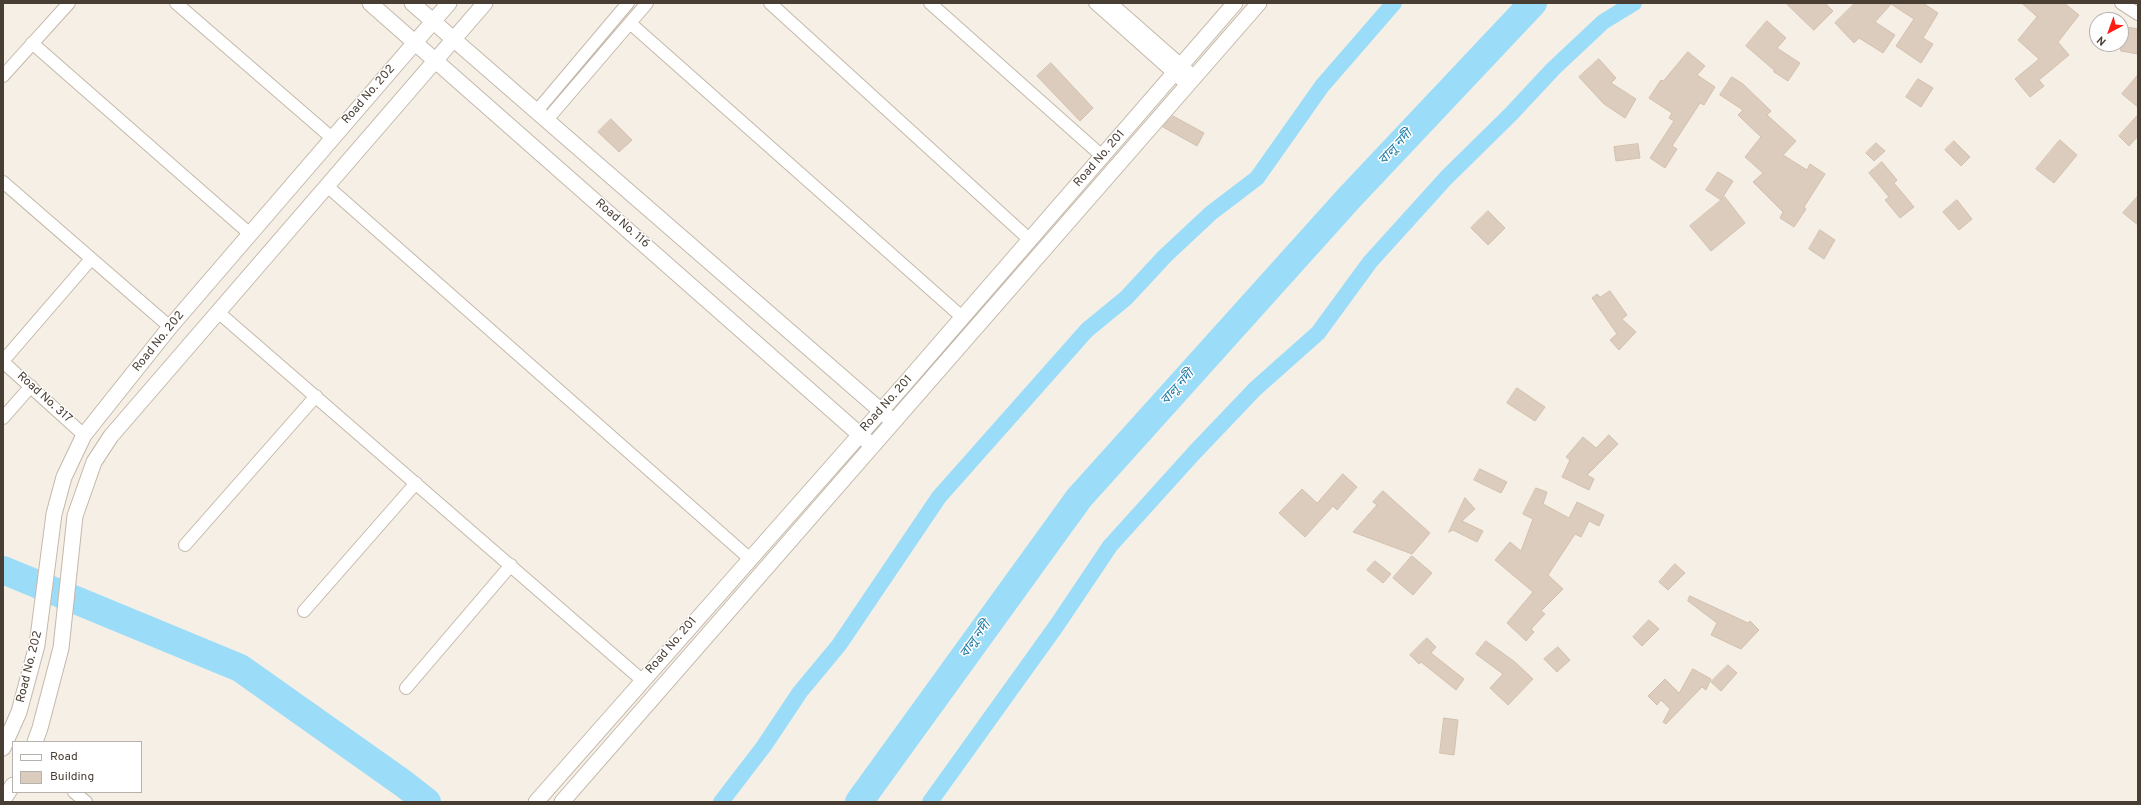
<!DOCTYPE html>
<html>
<head>
<meta charset="utf-8">
<style>
	body { margin:0 }
	#map { position:relative; width:2141px; height:805px; overflow:hidden; background:#f5efe6; font-family:Overpass,sans-serif }
	canvas { display:block }
	.frame { position:absolute; inset:0; border:4px solid #493e34; pointer-events:none }
	.legend { position:absolute; left:12px; top:741px; width:130px; height:52px; box-sizing:border-box; background:#fff; border:1px solid #b6b2ae; margin:0; padding:5px 7px; list-style:none; font-size:12px; color:#493e34 }
	.legend li { display:flex; align-items:center; gap:8px; height:20px }
	.legend b { width:20px; border:1px solid #b6b2ae }
	.north { position:absolute; left:2089px; top:12px; width:40px; height:40px; box-sizing:border-box; background:#fff; border:1px solid #b6b2ae; border-radius:50%; rotate:221deg; font-size:11px; font-weight:700; line-height:16px; text-align:center; color:#493e34 }
	.north::after { content:''; display:block; margin:auto; width:14px; height:18px; background:#ff1d13; clip-path:polygon(50% 0,100% 100%,50% 72%,0 100%) }
</style>
</head>
<body>
<div id="map">
<canvas width="2141" height="805"></canvas>
<div class="frame"></div>
<ul class="legend">
<li><b style="height:5px;background:#fff"></b>Road</li>
<li><b style="height:11px;background:#dbccbd"></b>Building</li>
</ul>
<div class="north">N</div>
</div>
<script>
const ctx = document.querySelector('canvas').getContext('2d');
ctx.lineJoin = 'round';
function trace(path, color, width, dash) { ctx.strokeStyle = color; ctx.lineWidth = width; ctx.lineCap = dash ? 'butt' : 'round'; ctx.setLineDash(dash || []); ctx.stroke(path); }
function fillPath(path, color) { ctx.fillStyle = color; ctx.fill(path, 'evenodd'); }
function write(font, color, halo, rows, align = 'center') {
  ctx.font = font + ' Overpass,"Noto Sans Bengali",sans-serif'; ctx.lineWidth = 3; ctx.setLineDash([]); ctx.textBaseline = 'middle'; ctx.strokeStyle = halo; ctx.fillStyle = color; for (const [text, x, y, turn = 0] of rows) {
    ctx.save(); ctx.translate(x, y); ctx.rotate((+turn || 0) * Math.PI / 180); ctx.textAlign = isNaN(turn) ? turn : align; if (halo) ctx.strokeText(text, 0, 0); ctx.fillText(text, 0, 0); ctx.restore();
  }
}
trace(new Path2D(`
	M721 802 764 746 800 692 839 645 939 497 1087 330 1126 298 1165 256 1211 213 1257 178 1322 86 1394 3
	M930 802 1057 625 1110 546 1194 453 1255 389 1318 333 1370 262 1446 178 1511 114 1553 69 1603 22 1634 3`), '#9bddf8', 16);
trace(new Path2D(`
	M3 570 240 668 404 784 427 802
	M859 802 1079 498 1349 198 1533 3`), '#9bddf8', 28);
const building = new Path2D(`
	M1786 3H1825L1833 11 1814 30Z
	M1855 3H1923L1938 13 1923 38 1933 44 1921 63 1896 46 1914 19 1891 4 1875 22 1895 35 1883 53 1859 38 1854 43 1835 23Z
	M2022 3H2064L2079 15 2058 42 2069 55 2039 80 2044 86 2030 97 2015 79 2039 59 2018 40 2037 17Z
	M1767 21 1786 38 1777 48 1800 63 1788 81 1774 72V70L1746 46Z
	M2121 26 2138 29V54L2121 51Z
	M1688 52 1705 66 1697 75 1715 87 1704 105 1700 103 1672 146 1677 149 1665 168 1650 158 1674 121 1669 118 1672 113 1649 98 1661 80 1663 81Z
	M1599 59 1616 78 1611 83 1636 99 1625 118 1604 104 1579 77Z
	M1051 63 1093 108 1080 121 1037 76Z
	M2138 75V107L2122 94Z
	M1732 77 1743 84 1771 111 1767 115 1796 141 1783 155 1807 170 1810 164 1825 174 1804 207 1806 209 1794 227 1780 218 1783 212 1753 182 1763 173 1745 157 1761 137 1738 115 1743 110 1720 95Z
	M1918 79 1933 88 1921 107 1906 97Z
	M2138 115V136L2129 146 2119 136Z
	M1173 116 1204 133 1197 146 1163 127Z
	M611 119 632 140 619 152 598 132Z
	M2060 140 2077 155 2054 183 2036 169Z
	M1954 141 1970 157 1961 166 1945 150Z
	M1876 143 1885 151 1874 161 1866 153Z
	M1638 144 1640 158 1616 161 1614 147Z
	M1882 162 1897 180 1894 183 1914 207 1900 218 1885 200 1889 197 1869 173Z
	M1718 172 1733 181 1721 200 1706 190Z
	M2138 196V225L2123 213Z
	M1725 197 1745 223 1711 251 1690 226Z
	M1957 200 1972 219 1959 230 1943 212Z
	M1488 211 1505 228 1488 245 1471 228Z
	M1820 230 1835 240 1824 259 1809 249Z
	M1610 291 1627 315 1622 319 1636 332 1619 350 1610 340 1617 334 1592 298 1597 294 1600 297Z
	M1517 388 1545 407 1535 421 1507 403Z
	M1609 435 1618 444 1587 475 1594 479 1589 490 1562 477 1570 460 1566 457 1583 437 1596 448Z
	M1480 469 1507 482 1501 493 1474 480Z
	M1343 474 1357 487 1337 510 1333 506 1305 537 1279 513 1302 489 1317 503Z
	M1536 488 1547 492 1543 504 1569 518 1577 502 1604 515 1599 526 1589 521 1581 537 1575 534 1548 575 1563 589 1541 611 1545 614 1531 629 1534 632 1526 641 1507 623 1533 592 1495 560 1510 542 1521 551 1533 519 1523 514Z
	M1383 491 1430 533 1412 554 1353 532 1377 505 1373 502Z
	M1465 498 1475 509 1462 521 1483 531 1477 542 1453 530 1449 532Z
	M1412 556 1432 573 1413 595 1393 578Z
	M1375 561 1391 574 1383 583 1367 570Z
	M1675 564 1685 573 1668 590 1659 582Z
	M1690 596 1748 623 1750 621 1759 630 1741 649 1711 635 1717 623 1688 601Z
	M1649 620 1659 629 1642 646 1633 637Z
	M1427 638 1436 647 1431 653 1464 679 1456 690 1421 662 1419 664 1410 655Z
	M1486 641 1515 662 1533 679 1508 705 1490 688 1503 674 1476 654Z
	M1558 647 1570 660 1557 672 1544 659Z
	M1728 665 1737 673 1721 691 1711 682Z
	M1693 669 1711 679 1706 690 1702 687 1666 724 1663 722 1670 709 1661 700 1657 705 1648 696 1665 679 1679 693Z
	M1444 718 1458 720 1454 755 1440 753Z`);
fillPath(building, '#dbccbd');
trace(building, '#d3c0ac', 1);
const minor = new Path2D(`
	M176 3 332 138
	M770 3 1030 240
	M930 3 1102 156
	M1095 3 1187 85
	M1111 3 1195 77
	M2121 3 2138 14
	M630 23 962 317
	M32 43 250 234
	M3 76 69 3
	M536 112 628 3
	M546 121 647 3
	M3 182 170 327
	M327 186 749 558
	M218 312 642 680
	M3 361 91 259
	M3 362 84 435
	M3 418 31 386
	M185 545 316 396
	M304 611 416 483
	M406 688 511 565
	M74 792 86 802`);
const tertiary = new Path2D(`
	M370 3 867 441
	M412 3 888 417
	M35 742 40 728 61 648 75 516 94 462 111 436 485 3
	M3 748 19 712 37 645 54 514 64 477 84 435 170 327 449 3
	M3 800 13 785
	M536 802 902 387 1235 3
	M562 802 1259 3`);
trace(minor, '#c4b8aa', 14);
trace(tertiary, '#c4b8aa', 17);
trace(minor, '#fff', 12);
trace(tertiary, '#fff', 15);
write('12px', '#493e34', '#fff', [
	["Road No. 202",369,95,-49],
	["Road No. 201",1100,159,-49],
	["Road No. 116",622,224,41],
	["Road No. 202",159,342,-51],
	["Road No. 317",44,398,42],
	["Road No. 201",887,404,-48],
	["Road No. 201",672,646,-49],
	["Road No. 202",30,667,-76]
]);
write('italic 13px', '#1f7ca7', '#fff', [
	["বালু নদী",1396,148,-47],
	["বালু নদী",1178,388,-48],
	["বালু নদী",976,640,-54]
]);
</script>
</body>
</html>
